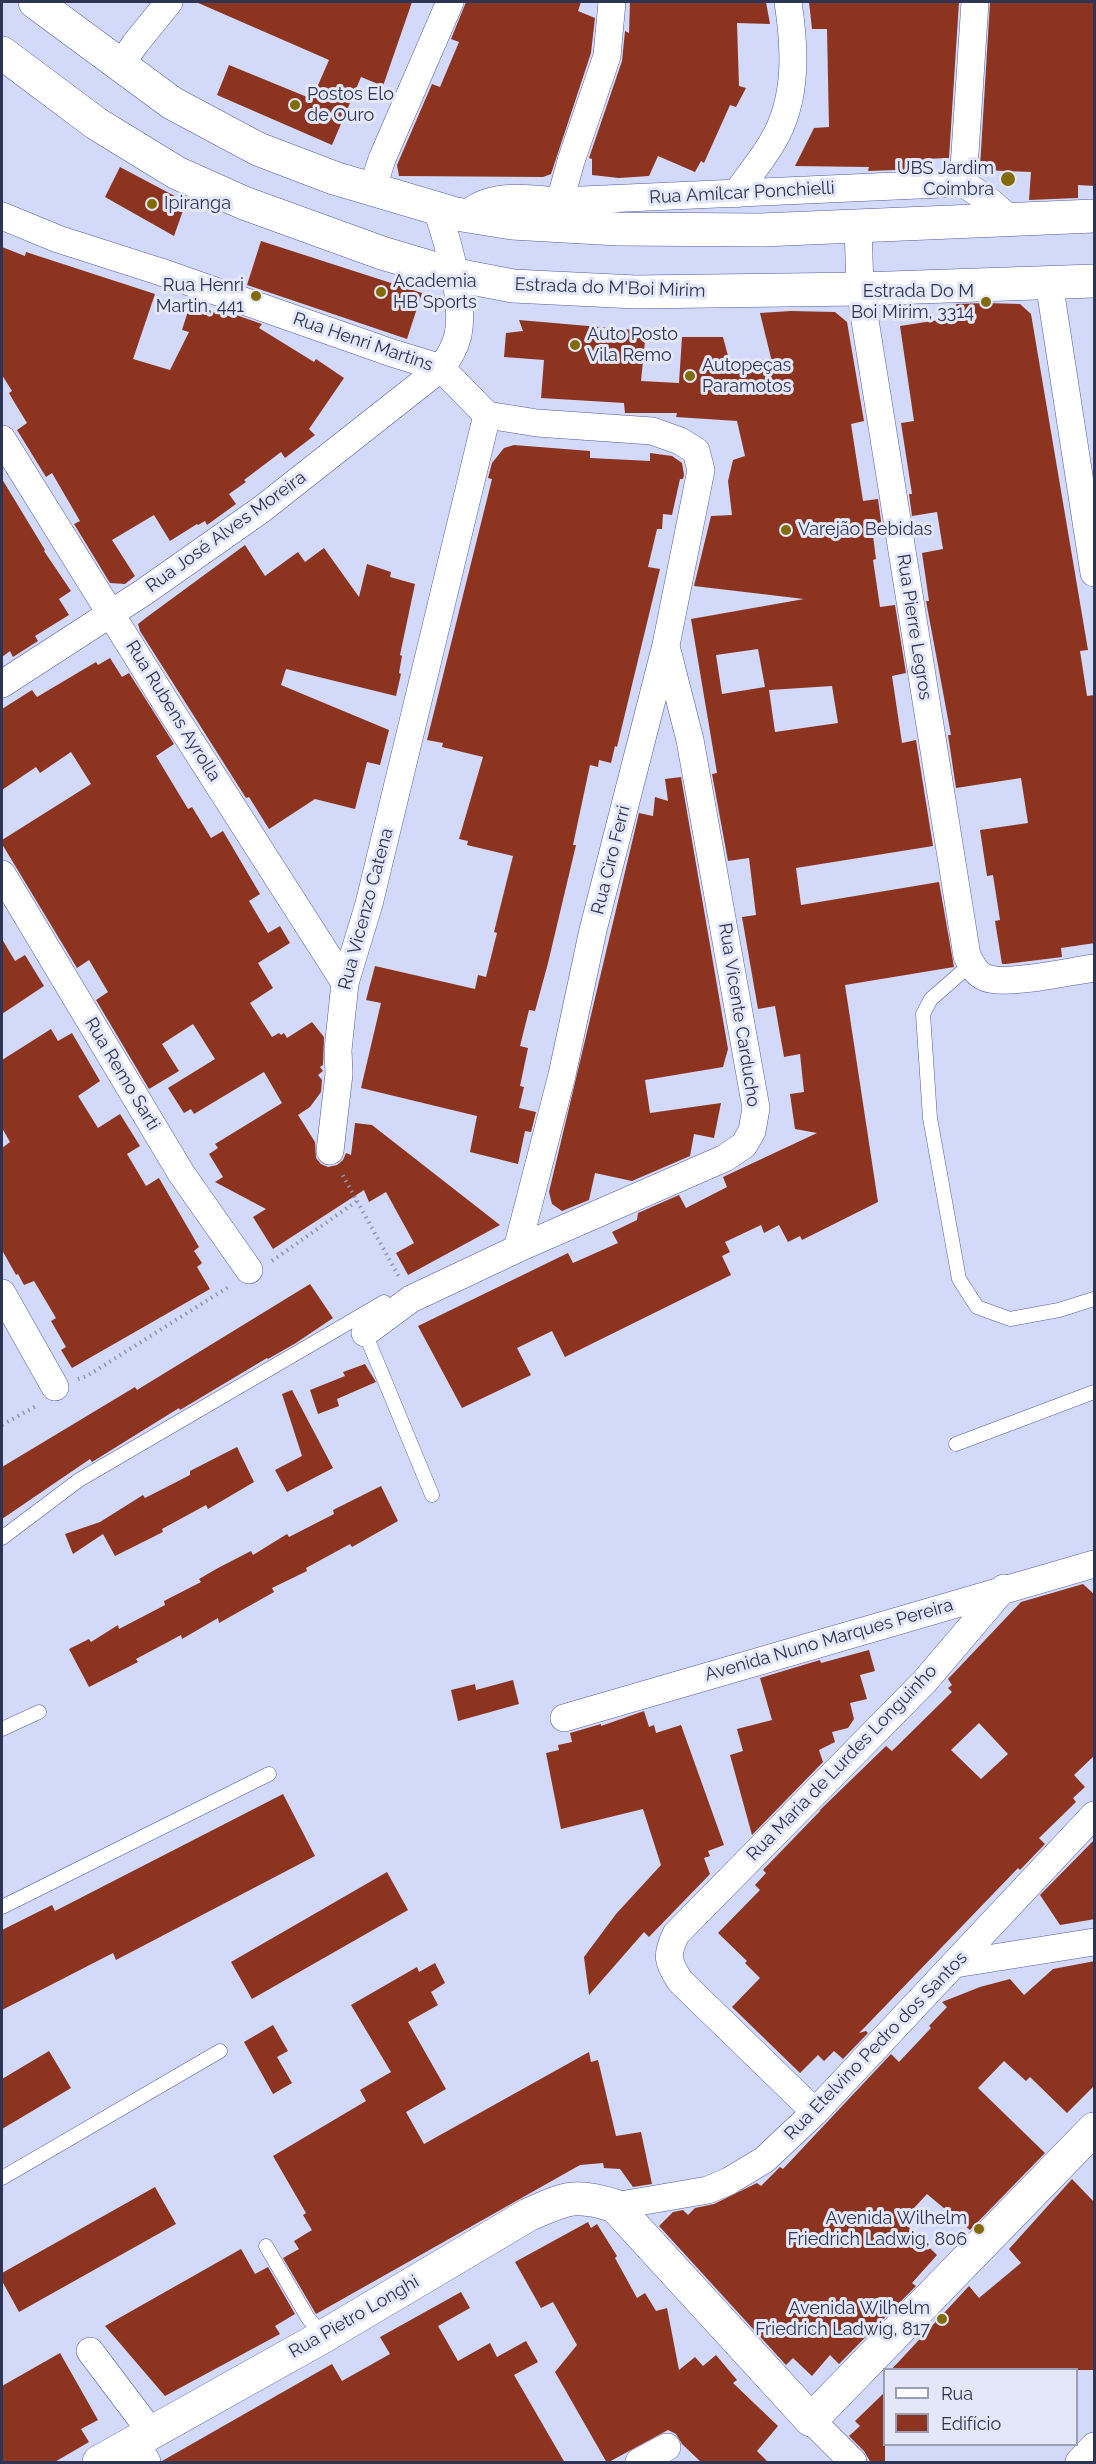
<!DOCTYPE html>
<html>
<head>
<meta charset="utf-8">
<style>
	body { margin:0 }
	#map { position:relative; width:1096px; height:2464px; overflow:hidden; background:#d2d9f9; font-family:Raleway,sans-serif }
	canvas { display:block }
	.frame { position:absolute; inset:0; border:3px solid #2e3453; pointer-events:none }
	.legend { position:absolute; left:883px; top:2368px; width:195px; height:78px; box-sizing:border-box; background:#e3e7f7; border:2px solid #9b9fb5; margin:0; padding:8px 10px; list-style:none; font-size:18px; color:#2e3453 }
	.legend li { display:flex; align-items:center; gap:12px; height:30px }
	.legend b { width:30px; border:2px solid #9b9fb5 }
</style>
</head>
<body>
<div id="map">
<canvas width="1096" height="2464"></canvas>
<div class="frame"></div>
<ul class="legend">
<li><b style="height:8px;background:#fff"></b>Rua</li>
<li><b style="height:16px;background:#8c3420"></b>Edifício</li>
</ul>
</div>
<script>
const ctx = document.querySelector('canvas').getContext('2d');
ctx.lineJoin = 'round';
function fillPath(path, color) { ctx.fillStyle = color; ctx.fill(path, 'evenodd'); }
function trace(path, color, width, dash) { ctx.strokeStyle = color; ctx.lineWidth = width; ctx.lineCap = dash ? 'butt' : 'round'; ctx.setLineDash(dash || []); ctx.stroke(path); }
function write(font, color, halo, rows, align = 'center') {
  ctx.font = font + ' Raleway,sans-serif'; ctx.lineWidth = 6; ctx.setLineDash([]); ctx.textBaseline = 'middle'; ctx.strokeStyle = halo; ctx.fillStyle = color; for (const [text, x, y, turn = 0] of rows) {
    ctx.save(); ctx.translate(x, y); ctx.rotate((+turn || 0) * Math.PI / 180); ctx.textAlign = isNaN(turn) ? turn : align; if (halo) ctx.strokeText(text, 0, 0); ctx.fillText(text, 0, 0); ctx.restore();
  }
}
fillPath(new Path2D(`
	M196 2H412L383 86 361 77 332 145 217 95 229 65 312 99 329 60Z
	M466 2H581L578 11 595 18 591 53 551 174 543 177 399 176 397 165 432 84 440 87 459 42 451 39Z
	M630 2H766L770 24 737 23 739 86 746 88 736 107 730 105 704 163 701 161 695 172 658 156 649 176 619 178 592 175V159L589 158 622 61 625 31 629 33Z
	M809 2H959L949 158 924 159 923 169 868 171 869 167 795 166 814 128 829 127 827 29H812Z
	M990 2H1095V186L1078 185V198L1029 200 1031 172 981 170 980 167Z
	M120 167 186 202 174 236 105 197Z
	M261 241 422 293 407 339 247 285Z
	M2 247 25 256 26 252 155 294 133 359 170 370 189 332 182 330 190 305 235 318 236 315 262 324 259 328 314 362 316 359 344 378 309 429 315 435 285 458 281 452 244 480 246 482 229 494 236 504 207 525 205 521 198 525 197 524 170 541 154 515 112 540 135 576 125 584 110 583 74 524 80 521 52 473 46 477 17 430 27 423 13 400 9 393 12 391 2 375Z
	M987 303 1020 304 1031 314 1088 650 1080 651 1087 696 1095 695V943L1061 948 1062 957 1006 964H1002L995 921 1000 920 993 875 987 876 980 830 1028 823 1021 778 956 788 948 735H951L926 601H929L922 553 943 549 937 512 912 516 909 494H912L901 423 914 421 900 326 958 317 956 304Z
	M791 311 835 312 847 322 864 421 851 424 863 501 878 499 881 521 882 534 873 536 876 559 873 560 880 607 895 605 906 673 892 676 902 743 916 740 933 846 796 868 801 905 939 882 954 967 845 985 878 1202 802 1240 800 1236 788 1242 779 1225 764 1233 761 1225 725 1242 730 1252 722 1256 731 1275 565 1357 552 1331 517 1348 531 1375 462 1408 418 1326 568 1253 573 1263 618 1243 612 1232 637 1220 638 1213 679 1195 686 1208 727 1187 723 1177 817 1133 795 1129 790 1094 804 1092 800 1054 784 1057 775 1006 758 1009 742 917 756 915 749 858 728 861 712 774 717 773 691 619 804 599 694 586 711 516 732 515 728 481 733 460 745 456 737 421 676 417 677 413H625L624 403 541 398 544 360 504 357 506 333 523 331 519 320 646 331 641 381 679 383 682 337H723L731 367 771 358 760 313ZM758 649 765 687 722 694 716 655ZM832 686 838 723 775 732 769 690Z
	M514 445 590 451V458L650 461V453L672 456 682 463 684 475 683 479H680L672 515 663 514 662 529H657L648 567 660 569 617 747 615 746 611 763 599 760 598 767 590 765 573 845H576L548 963 535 1011 529 1010 520 1046 528 1048 520 1086 524 1087 519 1108 536 1112 531 1132 525 1131 518 1164 470 1152 477 1116 361 1088 381 1003 366 1000 375 966 475 989 478 975 486 977 497 933 494 932 513 856 467 845 468 841 459 839 483 757 442 747 443 743 427 740 492 479 488 478 492 463 504 448Z
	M2 479 45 550 44 551 71 591 59 599 69 615 35 636 38 641 13 657 10 651 2 657Z
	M245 545 265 576 298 552 305 562 324 548 359 597 367 564 391 572 390 577 415 584 400 655 402 656 399 673 401 674 396 696 286 669 281 685 389 730 380 765 367 762 355 809 315 799 269 829 249 797 246 798 140 631 138 624 147 617Z
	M110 658 122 677 129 673 174 744 156 756 188 809 192 807 211 838 223 831 260 894 249 901 268 933 280 926 290 943 258 963 273 988 250 1003 272 1037 279 1033 281 1035 284 1033 287 1038 312 1022 324 1037 323 1065 320 1067 323 1071 318 1075 322 1080 321 1092 310 1107 298 1115 315 1142 316 1158 321 1164 328 1167 337 1165 343 1160 346 1153 351 1155 355 1123 372 1125 500 1225 408 1275 396 1253 414 1243 386 1192 369 1202 364 1190 273 1249 253 1217 266 1209 215 1182 223 1177 209 1154 218 1148 215 1144 282 1103 264 1072 194 1114 191 1109 184 1113 168 1088 215 1059 193 1024 162 1044 179 1071 149 1089 96 1000 108 992 89 960 77 968 2 844V840L91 784 71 752 40 773 36 767 2 790V709L32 690 37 697 96 662 98 665Z
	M681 777 728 1049 723 1067 645 1080 650 1113 721 1103 714 1138 694 1134 690 1156 632 1181 595 1173 589 1200 562 1211 552 1204 549 1192 639 813 653 816 655 797 668 801 665 779Z
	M2 939 15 961 25 955 44 986 2 1014Z
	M51 1029 58 1041 72 1033 100 1081 78 1096 98 1128 120 1114 140 1146 127 1154 146 1186 159 1178 199 1247 194 1251 202 1263 197 1267 210 1289 72 1368 61 1350 66 1347 51 1321 56 1318 34 1281 24 1285 18 1274 16 1275 2 1250V1148L10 1142 2 1128V1060Z
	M310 1284 333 1318 296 1343 268 1359 267 1358 180 1410 179 1408 92 1462 90 1459 2 1519V1467L135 1387 137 1390Z
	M365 1364 376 1382 337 1399 339 1406 318 1414 310 1390 345 1376 343 1372Z
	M292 1390 333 1468 287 1492 275 1470 302 1456 282 1394Z
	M237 1447 254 1482 208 1509 206 1505 162 1529 163 1532 115 1556 103 1534 73 1554 65 1534 100 1522 143 1495 145 1498 190 1475V1471Z
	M381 1486 398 1521 352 1547 350 1544 306 1568 307 1571 272 1588 274 1592 219 1623 218 1618 182 1639 181 1635 136 1659 138 1662 89 1687 69 1649 89 1639 91 1642 118 1625 119 1629 165 1605 164 1601 201 1582 199 1579 218 1568 251 1551 253 1555 287 1534 289 1537 334 1514 333 1510Z
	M1083 1584 1095 1595V1755L1074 1775 1085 1787 1073 1798 1076 1802 1039 1838 1045 1844 1020 1870 1018 1868 864 2028 859 2033 866 2031 868 2033 843 2059 834 2051 824 2061 818 2055 800 2073 732 2007 760 1978 745 1963 747 1961 718 1933 760 1890 755 1885 766 1873 763 1870 821 1810 819 1811 886 1746 892 1751 952 1692 948 1688 952 1685 948 1679 1021 1602ZM979 1723 1008 1754 981 1779 951 1750Z
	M869 1650 875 1671 860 1675 867 1699 850 1703 854 1719 848 1728 832 1732 835 1742 819 1750 823 1762 752 1835 730 1755 743 1751 737 1729 772 1720 760 1678 820 1660 821 1663Z
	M513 1680 519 1704 458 1721 451 1690 475 1684 476 1690Z
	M644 1711 649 1727 654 1725 656 1733 681 1725 724 1845 708 1851 710 1856 704 1858 710 1874 649 1937 644 1932 589 1995 584 1957 616 1914 661 1865 643 1809 561 1829 546 1753 559 1750 558 1745 572 1742 570 1733 601 1724V1726Z
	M283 1794 315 1856 116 1960 113 1953 2 2010V1930L52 1905 55 1911Z
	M1095 1839V1919L1060 1925 1040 1895Z
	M387 1872 408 1910 252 1999 231 1962Z
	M1095 1961V2085L1067 2113 1030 2077 1026 2081 1004 2061 978 2088 1045 2153 970 2230 927 2194 902 2221 937 2255 912 2283 916 2286 839 2364 830 2355 812 2376 793 2358 786 2365 659 2226 673 2212 683 2210 688 2215 695 2208 714 2204 757 2183 761 2186 780 2167 783 2169 891 2054 899 2062 931 2028 929 2026 947 2007 942 2002 980 1987 1010 1979 1024 1995 1053 1969Z
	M435 1963 445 1983 431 1992 438 2005 408 2022 446 2089 406 2112 424 2144 589 2052 591 2062 598 2060 616 2136 641 2132 652 2184 633 2187 620 2169 604 2168 603 2163 580 2165 316 2314 283 2258 299 2249 294 2241 312 2230 303 2215 306 2213 273 2156 366 2101 360 2090 391 2072 351 2005 417 1967 419 1972Z
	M273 2025 288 2051 277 2057 292 2083 273 2094 244 2042Z
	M49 2051 71 2088 2 2129V2079Z
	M1072 2179 1095 2203V2370H891L969 2286 979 2298 1021 2263 1009 2249Z
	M155 2187 176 2224 19 2312 2 2281V2273Z
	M588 2222 591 2228 597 2224 617 2256 615 2258 637 2298 645 2293 656 2311 667 2308 679 2370 695 2357 703 2366 716 2355 737 2380 733 2383 778 2426 757 2451 769 2463H702L682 2444 676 2434 668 2430 607 2463 555 2372 577 2345 553 2302 541 2308 515 2262Z
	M241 2249 255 2274 268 2267 295 2314 275 2326 280 2334 165 2396 105 2326Z
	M461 2292 470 2308 438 2326 458 2361 490 2343 497 2357 526 2341 538 2362 514 2375 565 2463H163L162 2461 332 2364 342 2381 390 2354 380 2337Z
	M60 2353 98 2420 81 2429 89 2442 53 2463H2V2386Z
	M885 2392V2463H871L864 2451 849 2436 860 2426 855 2421Z`), '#8c3420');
const lane = new Path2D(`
	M971 964 931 999 923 1014 930 1118 959 1279 977 1307 1010 1319 1059 1310 1094 1299
	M365 1333 432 1495
	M956 1444 1094 1392
	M2 1538 79 1480 384 1302
	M2 1729 39 1712
	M2 1907 269 1774
	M2 2178 220 2051
	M266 2246 308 2318 324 2336`);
const street = new Path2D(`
	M120 66 135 44 169 2
	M963 183 975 2
	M372 190 382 159 450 2
	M736 194C748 176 763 159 773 141 798 99 795 47 788 2
	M560 201 571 161 607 56 612 2
	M466 215C491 191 529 199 560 201L963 183 988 200 1010 219
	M2 216 58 239 161 272 392 353 441 368 487 415 537 423 652 431 680 441 696 451 701 470 666 645 593 930 562 1075 517 1249
	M858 226 860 289 967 956C972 964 975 973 984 977 1003 987 1071 971 1094 968
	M1049 282 1094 573
	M2 439 168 706 345 983
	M2 684 144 592 262 509 441 368C449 357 455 348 458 335 465 301 448 242 437 210
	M2 874 181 1173 249 1270
	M330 1151 339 1074 338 1050 345 983 369 904 487 415
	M2 1293 55 1387
	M365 1333 411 1299 517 1249 725 1158 744 1145 752 1131 756 1108 690 740 666 646
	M564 1718 1094 1564
	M955 1964 1094 1942
	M815 2112 680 1981C667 1961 666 1955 676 1934L925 1681 1004 1588
	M615 2206 708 2190 729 2181 764 2160 815 2112 1094 1815
	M90 2351 151 2432
	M811 2420 853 2462
	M135 2441 147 2462
	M639 2462 667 2447
	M1079 2462 1094 2446`);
const secondary = new Path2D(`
	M99 2462 324 2336 528 2215C566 2198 575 2193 615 2206L811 2420 1094 2129`);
const primary = new Path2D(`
	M35 2 172 103 258 149 334 178 456 214 512 223 618 229 761 230 1094 216
	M2 53 97 124 177 173 244 203 382 253 456 275 513 286 636 292 860 289 1094 281`);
trace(lane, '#515ca1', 15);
trace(street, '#515ca1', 28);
trace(secondary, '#515ca1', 34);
trace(primary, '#515ca1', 34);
trace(new Path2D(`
	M357 1201 399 1277
	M272 1261 357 1201 341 1172
	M78 1379 87 1376 230 1286
	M2 1425 38 1405`), '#8e95b4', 4, [1.5, 4.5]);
trace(lane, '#fff', 14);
trace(street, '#fff', 27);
trace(secondary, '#fff', 33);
trace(primary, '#fff', 33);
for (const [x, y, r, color] of [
	[295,105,6,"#816b04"],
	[1008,179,8,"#816b04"],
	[152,204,6,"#816b04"],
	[381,292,6,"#816b04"],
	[256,296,6,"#816b04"],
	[986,302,6,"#816b04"],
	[575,345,6,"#816b04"],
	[690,376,6,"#816b04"],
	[786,530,6,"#816b04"],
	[979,2229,6,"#816b04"],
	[942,2319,6,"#816b04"]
]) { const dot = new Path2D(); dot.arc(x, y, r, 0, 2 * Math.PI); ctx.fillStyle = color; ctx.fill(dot); trace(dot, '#e3e7f7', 2); }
write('18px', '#2e3453', '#e3e7f7', [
	["Postos Elo",307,95],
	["de Ouro",307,116],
	["UBS Jardim",994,169,"right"],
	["Coimbra",994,190,"right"],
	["Ipiranga",164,204],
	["Academia",393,282],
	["HB Sports",393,303],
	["Rua Henri",244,286,"right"],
	["Martin, 441",244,307,"right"],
	["Estrada Do M",974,292,"right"],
	["Boi Mirim, 3314",974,313,"right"],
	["Auto Posto",587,335],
	["Vila Remo",587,356],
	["Autopeças",702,366],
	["Paramotos",702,387],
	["Varejão Bebidas",798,530],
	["Avenida Wilhelm",967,2219,"right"],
	["Friedrich Ladwig, 806",967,2240,"right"],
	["Avenida Wilhelm",930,2309,"right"],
	["Friedrich Ladwig, 817",930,2330,"right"]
], 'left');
write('18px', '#2e3453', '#e3e7f7', [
	["Rua Amílcar Ponchielli",742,193,-3],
	["Estrada do M'Boi Mirim",610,288,2],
	["Rua Henri Martins",363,342,19],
	["Rua José Alves Moreira",226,532,-36],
	["Rua Pierre Legros",914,627,81],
	["Rua Rubens Ayrolla",173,711,58],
	["Rua Ciro Ferri",611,860,-76],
	["Rua Vicenzo Catena",366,909,-75],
	["Rua Vicente Carducho",739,1015,81],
	["Rua Remo Sarti",122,1074,59],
	["Avenida Nuno Marques Pereira",829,1640,-16],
	["Rua Maria de Lurdes Longuinho",842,1763,-46],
	["Rua Etelvino Pedro dos Santos",876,2046,-46],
	["Rua Pietro Longhi",354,2317,-30]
]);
</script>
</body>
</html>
